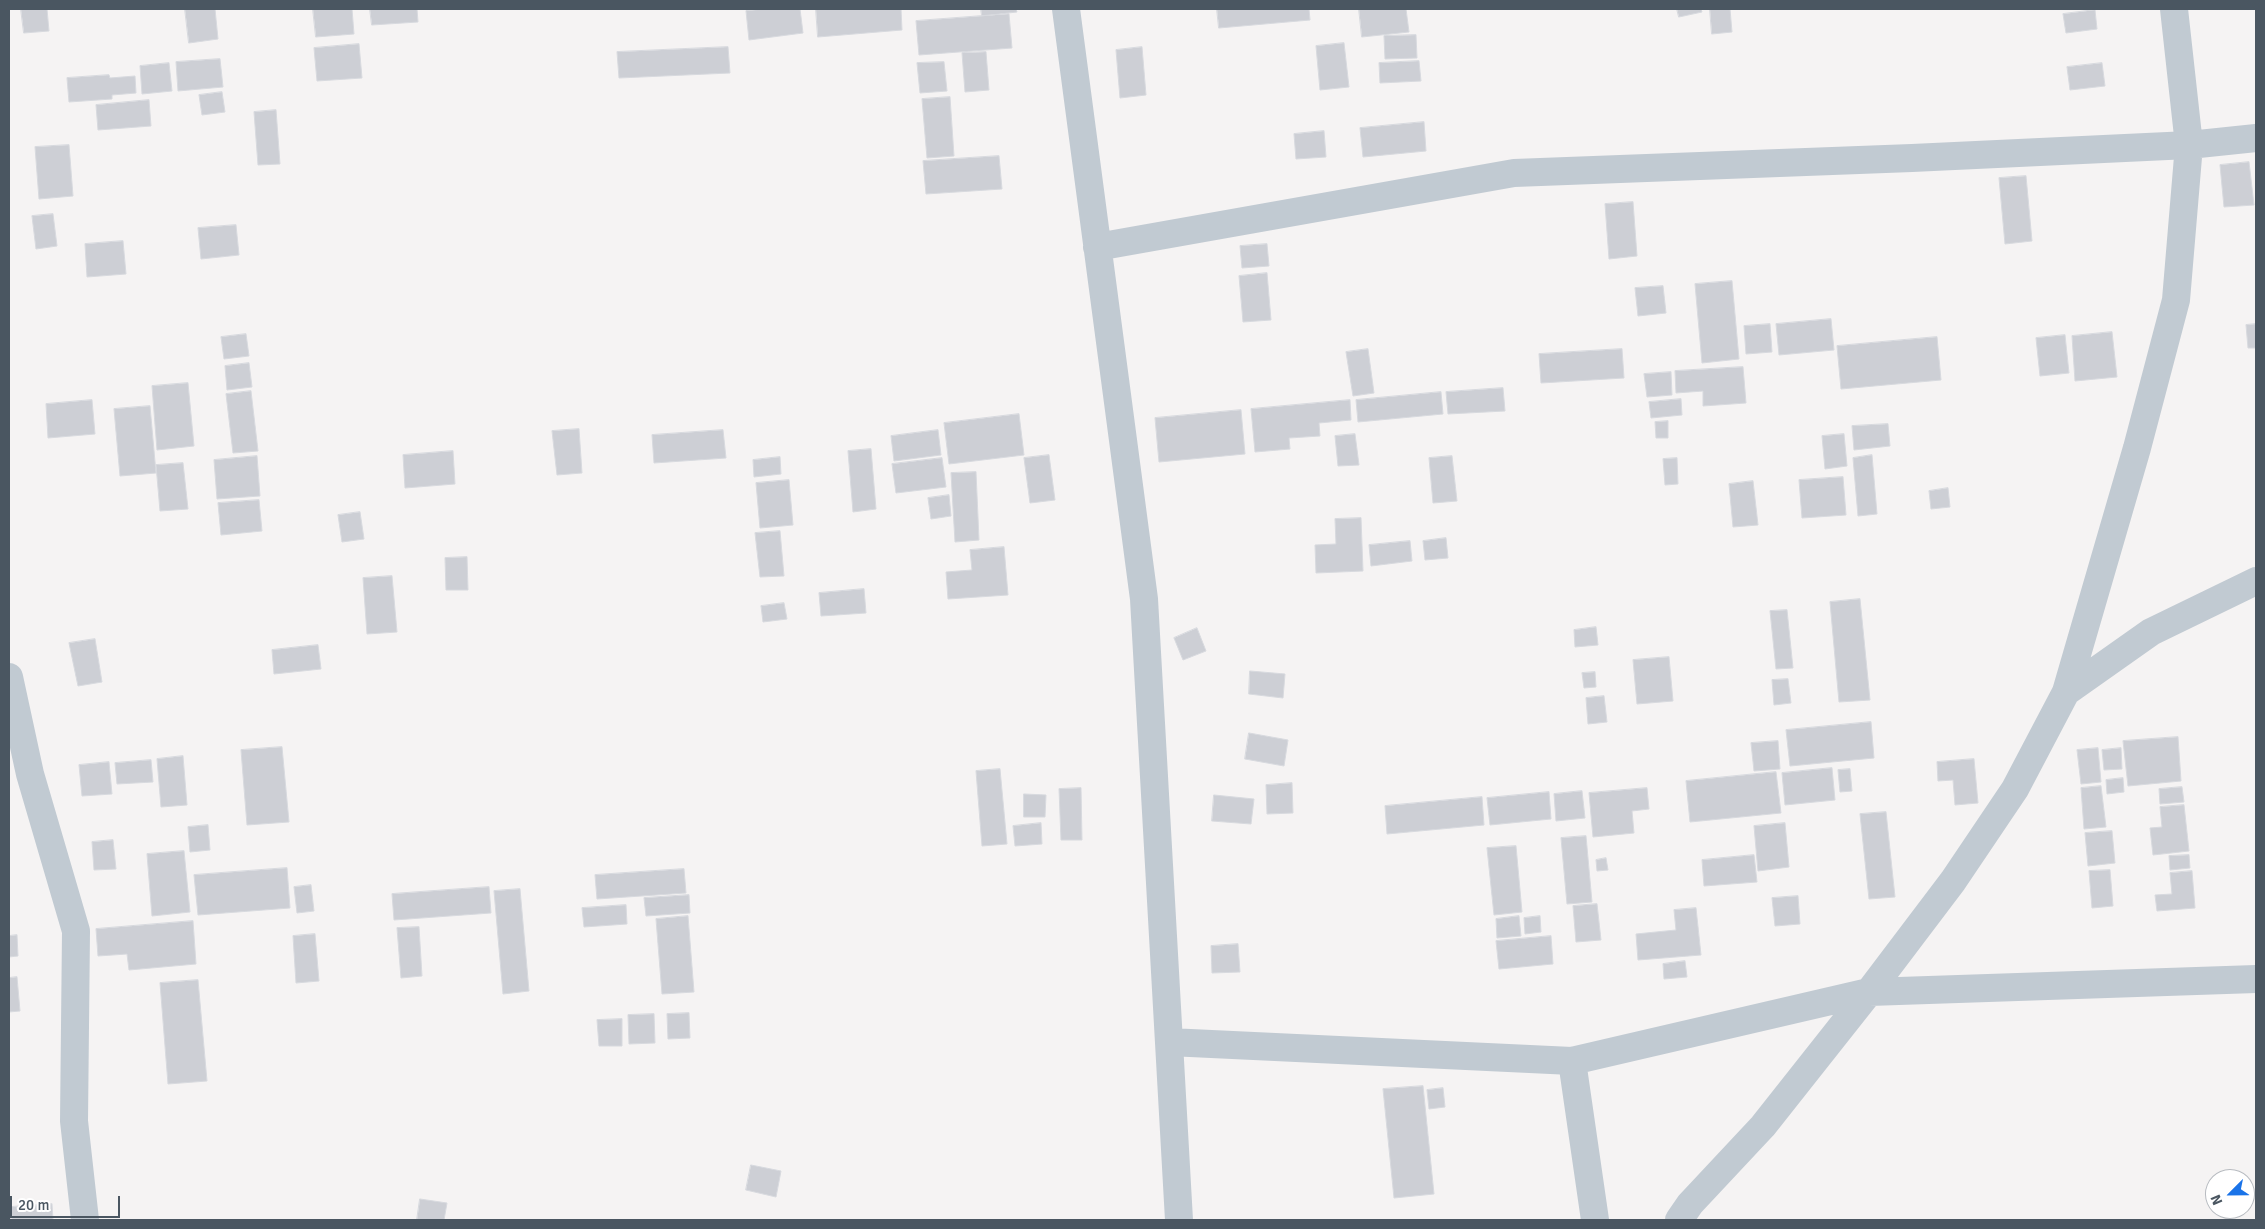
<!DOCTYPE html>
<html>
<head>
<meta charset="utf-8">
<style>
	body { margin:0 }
	#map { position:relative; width:2265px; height:1229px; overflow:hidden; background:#f5f3f3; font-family:Signika,sans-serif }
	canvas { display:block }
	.frame { position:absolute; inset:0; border:10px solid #4a5661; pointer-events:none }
	.north { position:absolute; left:2205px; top:1169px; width:50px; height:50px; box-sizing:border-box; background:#fff; border:1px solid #b7bbc0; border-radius:50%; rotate:247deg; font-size:14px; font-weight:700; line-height:20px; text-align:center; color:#4a5661 }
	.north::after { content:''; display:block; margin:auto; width:18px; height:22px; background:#1a73e8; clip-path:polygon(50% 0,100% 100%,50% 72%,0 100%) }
	.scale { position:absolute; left:10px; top:1196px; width:110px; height:22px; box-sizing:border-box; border:2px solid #4a5661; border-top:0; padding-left:6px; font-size:15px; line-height:18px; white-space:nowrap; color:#4a5661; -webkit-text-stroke:4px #fff; paint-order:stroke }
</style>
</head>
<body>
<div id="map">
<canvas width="2265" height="1229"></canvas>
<div class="frame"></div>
<div class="north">N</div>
<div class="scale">20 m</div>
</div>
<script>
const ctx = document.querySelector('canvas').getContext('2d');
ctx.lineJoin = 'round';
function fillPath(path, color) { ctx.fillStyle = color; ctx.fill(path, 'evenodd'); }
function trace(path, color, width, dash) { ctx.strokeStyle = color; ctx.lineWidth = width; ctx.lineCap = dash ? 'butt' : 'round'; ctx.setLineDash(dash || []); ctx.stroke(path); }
const building = new Path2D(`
	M21 9H47L49 31 24 33Z
	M185 9H215L218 39 189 43Z
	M313 9H352L354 34 316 37Z
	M370 9H417L418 22 372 25Z
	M764 9H800L803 33 749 40 746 11Z
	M816 9H901L902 30 818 37Z
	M981 9H1016L1017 12 982 16Z
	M1217 9H1309L1310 20 1219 28Z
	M1359 9H1406L1409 32 1362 37Z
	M1677 9H1701L1702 12 1679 17Z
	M1710 9H1730L1732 32 1712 34Z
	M2095 10 2097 29 2066 33 2063 14Z
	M1009 14 1012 48 919 55 916 21Z
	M1416 35 1417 58 1385 59 1384 36Z
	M1344 43 1349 87 1320 90 1316 46Z
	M359 44 362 78 317 81 314 48Z
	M728 47 730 73 619 78 617 52Z
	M1142 47 1146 95 1120 98 1116 50Z
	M986 52 989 90 965 92 962 53Z
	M220 59 223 87 178 91 176 62Z
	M1419 61 1421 81 1380 83 1379 63Z
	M944 62 947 91 920 93 917 63Z
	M169 63 172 91 142 94 140 66Z
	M2102 63 2105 86 2070 90 2067 67Z
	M109 75 110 78 135 76 136 93 112 95V99L69 102 67 78Z
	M222 92 225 112 202 115 199 95Z
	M950 97 954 156 927 158 922 99Z
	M149 100 151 126 98 130 96 105Z
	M276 110 280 164 258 165 254 112Z
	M1424 122 1426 151 1363 157 1360 128Z
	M1324 131 1326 157 1296 159 1294 134Z
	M69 145 73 196 39 199 35 147Z
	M999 156 1002 189 926 194 923 161Z
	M2249 162 2254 205 2224 207 2220 165Z
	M2026 176 2032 241 2005 244 1999 178Z
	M1633 202 1637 256 1609 259 1605 204Z
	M53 214 57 246 36 249 32 216Z
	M236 225 239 255 201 259 198 228Z
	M123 241 126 274 87 277 85 244Z
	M1267 244 1269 266 1242 268 1240 246Z
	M1267 273 1271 320 1243 322 1239 276Z
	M1732 281 1739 359 1702 363 1695 284Z
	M1663 286 1666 313 1638 316 1635 288Z
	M1831 319 1834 350 1779 355 1776 324Z
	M1770 324 1772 352 1746 354 1744 326Z
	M2256 324V348H2248L2246 325Z
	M2112 332 2117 377 2075 381 2072 336Z
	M246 334 249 356 224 359 221 337Z
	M2065 335 2069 373 2040 376 2036 338Z
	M1937 337 1941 380 1841 389 1837 346Z
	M1368 349 1374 393 1353 396 1346 352Z
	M1622 349 1624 378 1541 383 1539 354Z
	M249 363 252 387 227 390 225 366Z
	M1743 367 1746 403 1703 406V391L1676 393 1675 371Z
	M1671 372 1672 395 1647 397 1644 374Z
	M188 383 194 446 157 450 152 386Z
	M1503 388 1505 411 1448 414 1446 392Z
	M251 391 258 451 233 453 226 394Z
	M1441 392 1443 414 1358 422 1356 400Z
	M1681 399 1682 415 1651 418 1649 402Z
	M92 400 95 434 48 438 46 404Z
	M1350 400 1351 420 1319 423 1320 436 1289 438 1290 449 1255 452 1251 409Z
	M150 406 156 473 120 476 114 409Z
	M1241 410 1245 454 1159 462 1155 418Z
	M1019 414 1024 455 949 464 944 423Z
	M1668 421V438H1656L1655 422Z
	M1888 424 1890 446 1854 450 1852 426Z
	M579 429 582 473 557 475 552 431Z
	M723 430 726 458 654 463 652 435Z
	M938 430 941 455 894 461 891 436Z
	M1355 434 1359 465 1338 466 1335 436Z
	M1844 434 1847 466 1825 469 1822 436Z
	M871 449 876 509 853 512 848 451Z
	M453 451 455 484 405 488 403 455Z
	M1049 455 1055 500 1030 503 1024 458Z
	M1872 455 1877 514 1858 516 1853 458Z
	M257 456 260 496 217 499 214 460Z
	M1452 456 1457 501 1433 503 1429 458Z
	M780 457 781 474 754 477 753 460Z
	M942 458 946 487 896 493 892 464Z
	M1677 458 1678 484 1665 485 1663 459Z
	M183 463 188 509 160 511 156 465Z
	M976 472 979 540 955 542 951 473Z
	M1843 477 1846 515 1802 518 1799 480Z
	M789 480 793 525 760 528 756 483Z
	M1753 481 1758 525 1733 527 1729 484Z
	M1948 488 1950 507 1931 509 1929 491Z
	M949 495 951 516 931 519 928 498Z
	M259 500 262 531 221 535 218 503Z
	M360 512 364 539 342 542 338 515Z
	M1361 518 1363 571 1316 573 1315 545 1336 544 1335 519Z
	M780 531 784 576 760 577 755 533Z
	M1446 538 1448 558 1425 560 1423 541Z
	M1410 541 1412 561 1371 566 1369 545Z
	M1004 547 1008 595 948 599 946 572 972 570 970 550Z
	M467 557 468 590H446L445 558Z
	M392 576 397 632 367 634 363 578Z
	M864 589 866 613 821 616 819 593Z
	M1860 599 1870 700 1839 702 1830 602Z
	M784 603 787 619 763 622 761 606Z
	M1787 610 1793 668 1776 669 1770 611Z
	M1596 627 1598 645 1575 647 1574 630Z
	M1197 628 1206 651 1183 660 1174 638Z
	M95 639 102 682 78 686 69 643Z
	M318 645 321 669 274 674 272 650Z
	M1669 657 1673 701 1637 704 1633 660Z
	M1250 671 1285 674 1283 698 1249 694Z
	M1595 672 1596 687 1584 688 1582 673Z
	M1788 679 1791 703 1774 705 1772 680Z
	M1604 696 1607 722 1588 724 1586 698Z
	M1871 722 1874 758 1790 766 1786 730Z
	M1249 733 1288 740 1284 766 1245 759Z
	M2178 737 2181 781 2128 786 2123 741Z
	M1778 741 1780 769 1754 771 1751 743Z
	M282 747 289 822 247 825 241 750Z
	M2098 748 2101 782 2081 784 2077 750Z
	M2121 748 2122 769 2104 770 2102 750Z
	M183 756 187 805 161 807 157 759Z
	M1974 759 1978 803 1955 805 1953 780 1938 781 1937 762Z
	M151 760 153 782 117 784 115 763Z
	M109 762 112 794 82 796 79 765Z
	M1832 768 1835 800 1785 805 1782 773Z
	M1000 769 1007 844 982 846 976 771Z
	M1850 769 1852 791 1840 792 1838 770Z
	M1776 772 1781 813 1690 822 1686 781Z
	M2123 778 2124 792 2107 794 2106 780Z
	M1292 783 1293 813 1267 814 1266 785Z
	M2101 786 2106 827 2084 829 2081 788Z
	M2182 787 2184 802 2160 804 2159 789Z
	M1081 788 1082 840H1061L1059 789Z
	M1647 788 1649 809 1632 811 1634 833 1593 837 1589 793Z
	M1582 791 1585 818 1556 821 1554 794Z
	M1549 792 1551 819 1490 825 1487 798Z
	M1024 794 1046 795 1045 817H1024Z
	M1214 795 1254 799 1251 824 1212 821Z
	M1482 797 1484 825 1387 834 1385 806Z
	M2184 805 2189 851 2153 855 2150 828 2162 827 2160 807Z
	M1886 812 1895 897 1869 899 1860 814Z
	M1041 823 1042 844 1015 846 1013 826Z
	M1785 823 1789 867 1758 871 1754 826Z
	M208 825 210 850 190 852 188 827Z
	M2112 831 2115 863 2088 866 2085 833Z
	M1586 836 1592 902 1567 904 1561 838Z
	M113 840 116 869 94 870 92 842Z
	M1516 846 1522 912 1494 915 1487 848Z
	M184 851 190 912 152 916 147 854Z
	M1754 855 1757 882 1704 886 1702 860Z
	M2189 855 2190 868 2170 870 2169 856Z
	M1606 858 1608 870 1597 871 1596 860Z
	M287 868 290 908 198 915 194 875Z
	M684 869 686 893 597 899 595 875Z
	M2110 870 2113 906 2092 908 2089 871Z
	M2192 871 2195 908 2157 911 2155 895 2172 894 2170 873Z
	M311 885 314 911 297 913 294 887Z
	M489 887 491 913 394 920 392 894Z
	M520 889 529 991 503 994 494 891Z
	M689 895 690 913 646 916 644 898Z
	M1798 896 1800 924 1775 926 1772 898Z
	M1597 904 1601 940 1576 942 1573 906Z
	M626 905 627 924 584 927 582 908Z
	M1696 908 1701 955 1638 960 1636 934 1676 930 1674 910Z
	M688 916 694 992 662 994 656 919Z
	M1519 916 1521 936 1497 938 1496 919Z
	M1540 916 1541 932 1525 934 1524 918Z
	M193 921 196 964 129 970 127 954 98 956 96 929Z
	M419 927 422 976 401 978 397 928Z
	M315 934 319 981 296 983 293 936Z
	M17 935 18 956 9 957V936Z
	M1551 936 1553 964 1499 969 1496 941Z
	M1238 944 1240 972 1212 973 1211 946Z
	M1685 961 1687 977 1664 979 1663 964Z
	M17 977 20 1011 9 1012V978Z
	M198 980 207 1081 168 1084 160 983Z
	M689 1013 690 1038 668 1039 667 1014Z
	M654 1014 655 1043 629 1044 628 1015Z
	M622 1019V1046H599L597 1020Z
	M1423 1086 1434 1194 1394 1198 1383 1089Z
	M1443 1088 1445 1107 1429 1109 1427 1090Z
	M751 1165 781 1171 776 1197 746 1190Z
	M420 1199 447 1203 444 1220H417Z
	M9 1203H10L11 1220H9Z
	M52 1204 53 1220H12L11 1207Z`);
fillPath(building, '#cdcfd5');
trace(building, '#d7d9de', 1);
trace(new Path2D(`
	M1066 9 1144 599 1179 1220
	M1097 247 1514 173 1912 158 2189 145 2256 138
	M9 677 30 774 76 931 74 1121 85 1220
	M2066 692 2151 632 2256 581
	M1169 1042 1572 1061 1869 992 2256 979
	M1572 1061 1595 1220
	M1679 1220 1690 1204 1763 1126 1869 992 1953 881 2015 789 2066 692 2137 448 2176 300 2189 145 2174 9`), '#c1cad2', 28);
</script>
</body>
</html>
